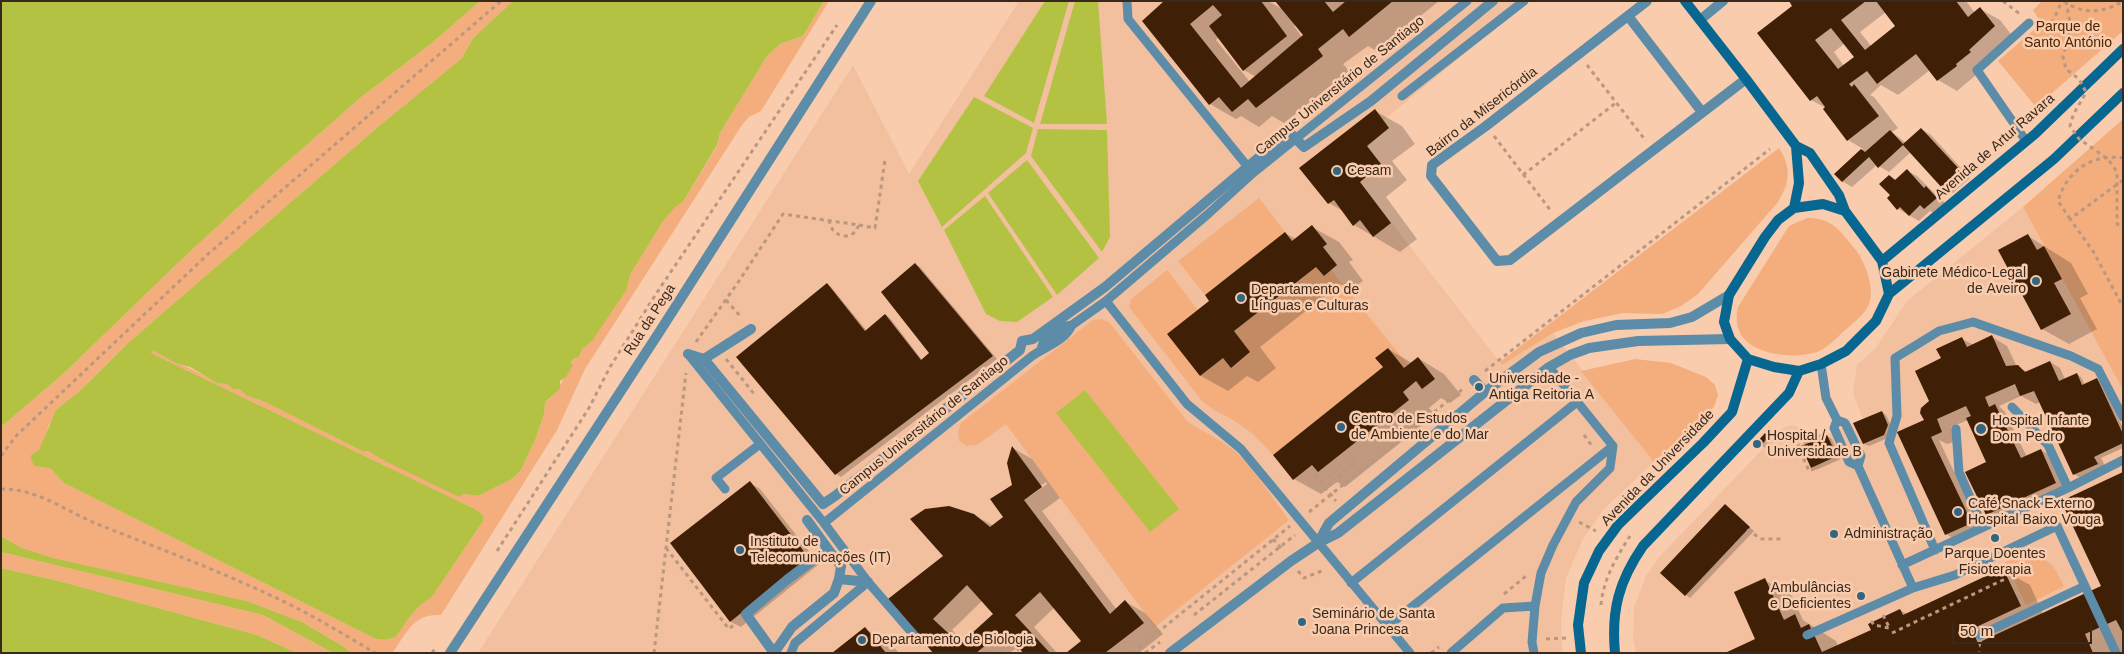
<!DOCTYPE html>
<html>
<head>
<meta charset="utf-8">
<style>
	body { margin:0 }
	#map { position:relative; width:2124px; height:654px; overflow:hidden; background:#f9ccae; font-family:Helvetica,sans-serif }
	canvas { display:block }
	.frame { position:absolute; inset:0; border:2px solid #39291d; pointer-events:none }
	.scale { position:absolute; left:1952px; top:622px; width:140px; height:22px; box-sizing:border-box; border:2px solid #39291d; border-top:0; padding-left:6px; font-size:15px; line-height:18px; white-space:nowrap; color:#39291d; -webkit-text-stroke:4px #f9ccae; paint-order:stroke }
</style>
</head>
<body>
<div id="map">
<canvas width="2124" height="654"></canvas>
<div class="frame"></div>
<div class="scale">50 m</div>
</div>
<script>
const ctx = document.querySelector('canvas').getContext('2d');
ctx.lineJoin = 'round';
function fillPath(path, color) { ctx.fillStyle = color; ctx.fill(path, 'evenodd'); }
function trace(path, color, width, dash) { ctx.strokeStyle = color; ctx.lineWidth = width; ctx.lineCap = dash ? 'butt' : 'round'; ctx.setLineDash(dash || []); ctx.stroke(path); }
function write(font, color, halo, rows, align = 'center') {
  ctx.font = font + ' Helvetica,sans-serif'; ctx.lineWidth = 5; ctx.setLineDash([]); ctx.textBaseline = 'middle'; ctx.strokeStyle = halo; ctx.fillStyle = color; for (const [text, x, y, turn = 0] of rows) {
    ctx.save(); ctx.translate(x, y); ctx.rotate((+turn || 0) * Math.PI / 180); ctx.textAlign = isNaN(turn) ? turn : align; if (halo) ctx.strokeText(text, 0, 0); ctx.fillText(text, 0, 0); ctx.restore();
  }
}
fillPath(new Path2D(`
	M1019 1H1529L1384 120 1389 128 1367 146 1381 164 1360 182 1500 362 1779 148 1785 158 1788 171 1787 186 1778 202 1698 294 1681 306 1662 314 1623 313 1584 321 1553 333 1654 462 1603 510 1583 539 1566 578 1561 621 1562 653H478L853 65 909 174Z
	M2023 207 2123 390V653H1636L1633 637 1634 607 1646 576 1660 556 1783 428 1792 425 1800 428 1811 433 1817 439 1863 419 1853 393 1857 365 1875 349 1907 301Z`), '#f2c09e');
fillPath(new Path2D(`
	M480 1H513L473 38 462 58 379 126 128 343 82 389 56 410 53 420 49 424 45 437 50 468 64 483 376 639 385 640 396 637C407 621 415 607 432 597L483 521V515L475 509 151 353 154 351 163 355 217 382 227 384 234 390 239 389 247 396 265 402 362 451H368L379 458 463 494 478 496 512 479 521 470 536 438 544 414 545 402C558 394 567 372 573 359L579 357 582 349 627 289 630 275 663 221 675 206 683 202 717 146 720 133 767 56 780 44 803 36 824 1H829L761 111 749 117 742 125 585 369 557 430 441 615C411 614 408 633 392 653H350L346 648 302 622 247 601 52 558 22 548 1 536V427L62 375 179 262 277 171 360 98 432 43Z
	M2042 1H2123V31L2036 107 1998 61 2035 29 2038 18 2033 10Z
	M2123 119V390L2023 207Z
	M1779 148C1792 169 1789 182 1778 202L1698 294 1681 306 1662 314 1623 313 1584 321 1553 333 1502 365 1500 362Z
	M1259 198 1285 232 1205 295 1178 261Z
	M1807 218C1832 217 1841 232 1855 249 1866 263 1878 294 1866 310 1860 318 1852 324 1844 331 1836 338 1828 348 1817 352 1796 359 1756 356 1742 336 1736 327 1736 317 1738 307L1789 226Z
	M1316 267 1324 276 1331 270 1408 365 1404 368 1388 348 1375 358 1383 367 1273 455C1262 443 1252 432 1239 424 1225 414 1216 413 1202 401L1129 307 1131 299 1167 270 1198 310 1167 334 1200 376 1223 358 1231 368 1250 353 1234 331Z
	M1101 319 1109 322 1187 421C1204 433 1225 441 1239 455 1257 473 1273 499 1289 520L1155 627 1006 424 977 445 967 446 959 441 958 432 961 423 1093 320Z
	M1635 359 1671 363 1706 377 1715 385 1718 395 1714 407 1654 462 1581 371Z
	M1 552 263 615 333 653H297L257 635 55 580 1 568Z
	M2024 554C2051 560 2052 562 2064 586L2026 605 2005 562Z`), '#f4ae7d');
fillPath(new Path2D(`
	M1 1H480L432 43 360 98 277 171 179 262 62 375 1 427Z
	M513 1H824L803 36 780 44 767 56 720 133 717 145 683 202 675 207 663 221 630 275 627 289 592 341 582 349 579 357 573 359 571 363 573 365 566 377 560 381V389L545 402 544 414 536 438 521 470 512 479 478 496 463 494 459 497 379 458 368 451H362L265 402 247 396 239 389 234 390 227 384 217 383 190 367 176 363 154 351 151 353 475 509 483 515V521L432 597C415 607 407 621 396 637L385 640 376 639 64 483 50 468 34 466 30 456 39 450 56 410 82 389 128 343 379 126 462 58 473 38Z
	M1045 1H1069L1034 123 984 96Z
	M1075 1H1098L1107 124H1040Z
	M974 97 1033 128 1026 153 942 227 918 181Z
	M1038 129 1107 130 1110 237 1102 252 1031 156Z
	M1027 160 1099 258 1057 295 988 193Z
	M985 196 1053 297 1017 322 1000 321 986 314 944 230Z
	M1085 390 1179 509 1150 532 1056 413Z
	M1 536 22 548 53 558 247 601 302 622 346 648 350 653H333L263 615 1 552Z
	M1 568 55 580 257 635 297 653H1Z`), '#b4c244');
fillPath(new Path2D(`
	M1166 1H1268L1284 10 1277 1H1439L1377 51 1368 46 1343 64 1349 71 1284 123 1272 116 1259 127 1241 116 1236 119 1210 104ZM1295 24 1305 36 1302 37 1294 26ZM1219 37 1244 70 1256 77 1250 82 1216 40Z
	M1790 1H1966L1975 13 1980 9 2000 20 2014 38 1989 64 1957 91 1938 80 1930 70 1898 95 1881 85 1870 95 1874 97 1898 128 1892 132 1906 143 1921 129 1931 135 1970 178 1953 193 1943 188 1911 152 1889 172 1877 165 1852 187 1842 181 1836 174 1863 149 1848 140 1824 109 1826 108 1811 100 1794 6ZM1886 12 1897 27 1871 46 1860 32ZM1845 43 1856 57 1844 66 1834 52Z
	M1375 111 1402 126 1415 144 1392 161 1407 180 1386 197 1417 239 1400 252 1354 225 1343 211 1329 203Z
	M1907 171 1917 176 1946 204 1935 214 1930 211 1919 221 1898 209 1888 198 1892 196 1890 176 1896 180Z
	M1312 227 1339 242 1353 260 1349 262 1363 281 1351 290 1340 284 1260 347 1276 368 1258 382 1247 376 1228 391 1201 376 1169 335 1211 302 1285 233 1296 239Z
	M2028 236 2071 263 2088 294 2080 298 2097 329 2069 344 2042 329Z
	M915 264 920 267 997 359 841 477 836 474 738 357 827 284 831 287 867 331 886 315 890 318 922 360 931 353Z
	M1992 337 2007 346 2017 367 2028 372 2050 362 2060 368 2065 379 2077 374 2081 377 2085 385 2097 379 2101 382 2123 428V448L2101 458 2107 470 2084 480 2074 474 2040 402 2036 404 2021 396 1999 406 2005 412 2027 457 2041 450 2051 456 2066 488 1997 520 1987 515 1988 463 1968 420 1951 427 1957 441 1947 444 1939 440 1981 529 1956 540 1946 534 1899 432 1926 423 1922 413 1926 404 1931 401 1943 359 1962 339 1974 345Z
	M1388 349 1412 363 1418 358 1444 374 1461 395 1450 403 1441 398 1429 408 1435 415 1345 487 1337 482 1321 494 1294 479 1384 368Z
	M1882 412 1886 415 1892 428 1888 438 1869 446 1864 444Z
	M1765 435 1773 440 1765 448 1758 443Z
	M1827 436 1832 439 1841 459 1816 470 1812 467Z
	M1013 448 1032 459 1060 498 1042 511 1117 610 1126 602 1145 613 1163 634 1139 653H1068L1083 641 1055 607 1034 627 1057 653H1025L1020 646 1009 653H935L889 599 945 556 974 515 994 526 1005 517 1014 486ZM1046 482 1047 484 1030 496V493ZM983 600 995 614 964 642 952 630Z
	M2123 473V653H1728L1757 639 1764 580 1791 595 1803 620 1836 641 1838 646 1873 630 1900 610 1907 614 2003 570 2030 585 2043 614 2102 587Z
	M750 483 760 489 819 564 741 627 731 622 671 543Z
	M1726 506 1754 531 1690 598 1686 595Z
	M865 629 891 644 899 653H834Z`), '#0003');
fillPath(new Path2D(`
	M1164 1H1261L1287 36 1243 71 1209 26 1222 15 1213 5 1190 24 1241 88 1303 35 1275 1H1324L1333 12 1346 1H1393L1349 37 1343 29 1318 49 1323 56 1256 108 1248 99 1232 112 1219 97 1209 105 1142 21Z
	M1789 1H1866L1841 20 1865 50 1895 26 1876 1H1956L1968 17 1980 7 1995 26 1969 50 1971 52 1956 64 1957 66 1937 81 1916 54 1877 84 1867 71 1849 84 1852 87 1854 84 1879 116 1847 141 1823 109 1825 107 1817 96 1810 101 1757 33 1792 6ZM1831 28 1854 57 1838 69 1815 40Z
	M1375 109 1389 128 1367 146 1381 164 1360 182 1391 223 1373 237 1360 220 1353 226 1334 200 1328 204 1299 168Z
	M1921 128 1961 171 1943 189 1903 145 1878 168 1869 157 1842 182 1834 174 1861 149 1865 152 1890 130 1903 144Z
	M1907 169 1924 188 1926 186 1937 198 1924 209 1920 205 1909 216 1900 207 1897 210 1887 198 1890 195 1879 184 1889 175 1895 180Z
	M1312 225 1327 244 1323 247 1337 265 1324 276 1316 267 1234 331 1250 352 1231 368 1223 358 1200 376 1167 334 1209 301 1205 295 1285 232 1292 241Z
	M2028 234 2037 250 2044 246 2062 279 2054 283 2071 314 2041 330 1998 250Z
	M915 263 993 356 835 475 736 357 827 283 865 331 885 314 921 360 929 353 881 292Z
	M1992 335 2006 366 2018 365 2025 372 2050 361 2059 381 2077 373 2082 385 2097 378 2123 434V443L2094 457 2098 464 2073 475 2034 391 2020 396 2015 384 1985 397 1989 407 1995 404 2021 458 2041 449 2056 483 1986 515 1965 472 1986 462 1966 418 1971 416 1966 406 1937 419 1942 432 1931 437 1972 523 1945 535 1897 432 1924 420 1920 413 1921 408 1929 401 1915 371 1941 358 1936 349 1962 337 1967 347Z
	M1388 348 1404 368 1418 357 1435 379 1422 389 1416 381 1403 392 1409 400 1318 472 1312 465 1293 480 1273 455 1383 367 1375 358Z
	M1882 411 1888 425 1884 435 1863 444 1853 423Z
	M1765 433 1769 437 1760 446 1756 443Z
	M1827 435 1837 456 1811 468 1801 446Z
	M1012 446 1042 487 1024 500 1110 614 1125 600 1144 623 1105 653H1066L1081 641 1040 592 1015 615 1050 653H1023L1010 636 1006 635 997 636 976 653H933L888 599 943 556 910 519 925 509 949 506 974 514 990 527 1003 517 990 499 1012 485 1007 463ZM967 585 993 614 960 644 933 619Z
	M2123 472V633L2116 620 2085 634 2093 653H1979L1980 651 1975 653H1725L1755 639 1734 592 1765 578 1784 620 1795 614 1801 628 1809 624 1822 652 1871 630 1868 624 1900 609 1903 615 2003 568 2021 606 1972 629 1980 648 1982 641 2101 586 2061 501Z
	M750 481 809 558 730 622 670 543Z
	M1725 504 1750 527 1685 596 1660 573Z
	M865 627 886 653H832Z`), '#3f2007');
trace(new Path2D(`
	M2003 1 2021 15
	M2064 1C2082 15 2104 13 2123 1
	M2052 23 2062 1
	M1587 65 1646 141
	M1494 136 1551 211
	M1523 175 1617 102
	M2123 180 2070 219 2093 251 2123 307
	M2070 219 2058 201C2066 172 2092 153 2123 158
	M859 225 875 228 885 160
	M726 300 742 318
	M696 342 739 281 783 214 859 225 856 231 850 236C837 236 832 233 829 220
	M726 359 755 395
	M1485 371 1770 149
	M1584 435 1592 446
	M1822 435 1798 446 1809 471 1835 459
	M1 456 16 436 207 255 501 1
	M1315 469 1312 471 1336 501
	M1321 483 1351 458 1355 463 1340 475 1347 483
	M1 489C36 488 66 511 97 524 155 547 215 569 272 596 307 612 342 633 375 653
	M1309 512 1464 388
	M1579 522 1596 531
	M1747 530 1762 539H1784
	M1273 539 1281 548
	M666 548 729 629 736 623
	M497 551 589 408 610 367 656 294 837 25
	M2004 566 2022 603
	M1298 571 1304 578 1324 570
	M1838 591 1839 595
	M1504 594 1526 576
	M1601 605C1603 580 1616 558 1630 536
	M1194 615 1295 535
	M1883 615 1889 627
	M1871 621 1874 625 1889 628
	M1892 633 2005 579
	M1546 639 1567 638
	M432 653 436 647
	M654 653 686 373
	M987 653 1008 637 1021 653
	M1001 653 1002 641
	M1132 653 1290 526
	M1145 653 1160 642
	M1431 653 1439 647`), '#bb977f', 3, [4, 4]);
trace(new Path2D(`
	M1127 1 1128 19 1252 172
	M1402 96 1524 1
	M2026 141 1977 70 2029 23
	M1106 301 1187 404 1241 449 1410 653
	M1041 349 1044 340 1062 327 1072 325 1106 301 1208 214 1253 173 1467 1
	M688 354 824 523 868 582 920 642
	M1821 364 1826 398 1837 420 1845 423 1861 456 1858 466 1913 588
	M2012 407 2048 445 2068 488
	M1837 420 1834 428 1849 462 1858 466
	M1956 429 1959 472 1983 527
	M725 489 716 478 760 444
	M824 523 1032 356C1046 346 1064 342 1072 325
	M1935 550 1889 443 1897 416 1895 358 1939 331 1973 322 2071 356 2098 369 2123 417
	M1902 565 2068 488 2123 460
	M1351 583 1577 402
	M1388 626 1613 446
	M1807 635 1913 588 1955 575 2057 526 2116 653
	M1980 635 2085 586
	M791 653 795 643 868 582
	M1451 653 1503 608 1535 606
	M1534 653 1532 642 1535 606 1541 573 1553 545 1576 502 1610 468 1613 446 1549 367`), '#5d8ca9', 9);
trace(new Path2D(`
	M1647 1 1486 126 1432 165 1431 176 1497 261 1510 260 1746 79
	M1628 16 1702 112
	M1700 20 1723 1
	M751 329 704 359 823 504 835 496 1020 350 1022 341 1033 339 1105 287 1289 132 1304 147 1371 101 1493 1
	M688 354 704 359
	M1474 380 1485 392
	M807 520 828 549 788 579 746 614 774 653 792 627 834 593 839 579 841 566 828 549
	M1318 543 1329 523 1485 392 1539 352 1581 333 1616 325 1670 323 1692 317 1729 295
	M839 579 868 582
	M450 653 660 331 871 1
	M1170 653 1291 561 1318 543 1338 533 1549 367 1570 355 1589 348 1638 341 1730 339`), '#5d8ca9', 10);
trace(new Path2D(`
	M1685 1 1746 79 1796 146 1799 183 1794 208
	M1796 146 1810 153 1839 195 1845 211
	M1823 204 1845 211 1882 261 1889 294 1876 321 1846 351 1821 364 1799 371 1774 367 1748 359 1730 339 1724 322 1729 295 1765 237 1778 220 1794 208Z
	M1882 261 2035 134 2123 49
	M1889 294 2054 159 2123 93
	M1581 653 1578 625 1584 583 1599 551 1618 525 1703 443 1732 412 1748 359
	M1615 653C1611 610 1619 581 1643 546L1789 393 1799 371`), '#086791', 10);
trace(new Path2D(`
	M2066 1 2071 28 2063 57 2066 69 2079 79 2086 92C2080 105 2073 111 2070 126L2079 139 2108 159 2117 172V224L2123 227`), '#bb977f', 3, [4, 4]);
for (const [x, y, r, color] of [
	[1337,171,5,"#326582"],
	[2036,281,5,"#326582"],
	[1241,298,5,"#326582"],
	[1479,387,5,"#326582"],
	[1341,427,5,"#326582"],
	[1981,429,6,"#326582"],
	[1757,444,5,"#326582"],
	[1958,512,5,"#326582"],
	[1834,534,5,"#326582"],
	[1995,538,5,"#326582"],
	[740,550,5,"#326582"],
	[1861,596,5,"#326582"],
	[1302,622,5,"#326582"],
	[862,640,5,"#326582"]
]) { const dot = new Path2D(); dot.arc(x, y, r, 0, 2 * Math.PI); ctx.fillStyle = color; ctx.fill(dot); trace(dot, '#f9ccae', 2); }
write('14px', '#4b2504', '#f9ccae', [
	["Parque de",2068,27],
	["Santo António",2068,43]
]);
write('14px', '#39291d', '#f9ccae', [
	["Campus Universitário de Santiago",1340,86,-39],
	["Bairro da Misericórdia",1482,112,-38],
	["Avenida de Artur Ravara",1995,147,-41],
	["Rua da Pega",650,320,-57],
	["Campus Universitário de Santiago",924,426,-39],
	["Avenida da Universidade",1658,468,-46]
]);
write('14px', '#39291d', '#f9ccae', [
	["Cesam",1347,171],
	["Gabinete Médico-Legal",2026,273,"right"],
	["de Aveiro",2026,289,"right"],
	["Departamento de",1251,290],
	["Línguas e Culturas",1251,306],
	["Universidade -",1489,379],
	["Antiga Reitoria A",1489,395],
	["Centro de Estudos",1351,419],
	["de Ambiente e do Mar",1351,435],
	["Hospital Infante",1992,421],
	["Dom Pedro",1992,437],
	["Hospital /",1767,436],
	["Universidade B",1767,452],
	["Café Snack Externo",1968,504],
	["Hospital Baixo Vouga",1968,520],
	["Administração",1844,534],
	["Instituto de",750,542],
	["Telecomunicações (IT)",750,558],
	["Parque Doentes",1995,554,"center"],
	["Fisioterapia",1995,570,"center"],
	["Ambulâncias",1851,588,"right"],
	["e Deficientes",1851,604,"right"],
	["Seminário de Santa",1312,614],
	["Joana Princesa",1312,630],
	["Departamento de Biologia",872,640]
], 'left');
</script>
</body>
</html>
